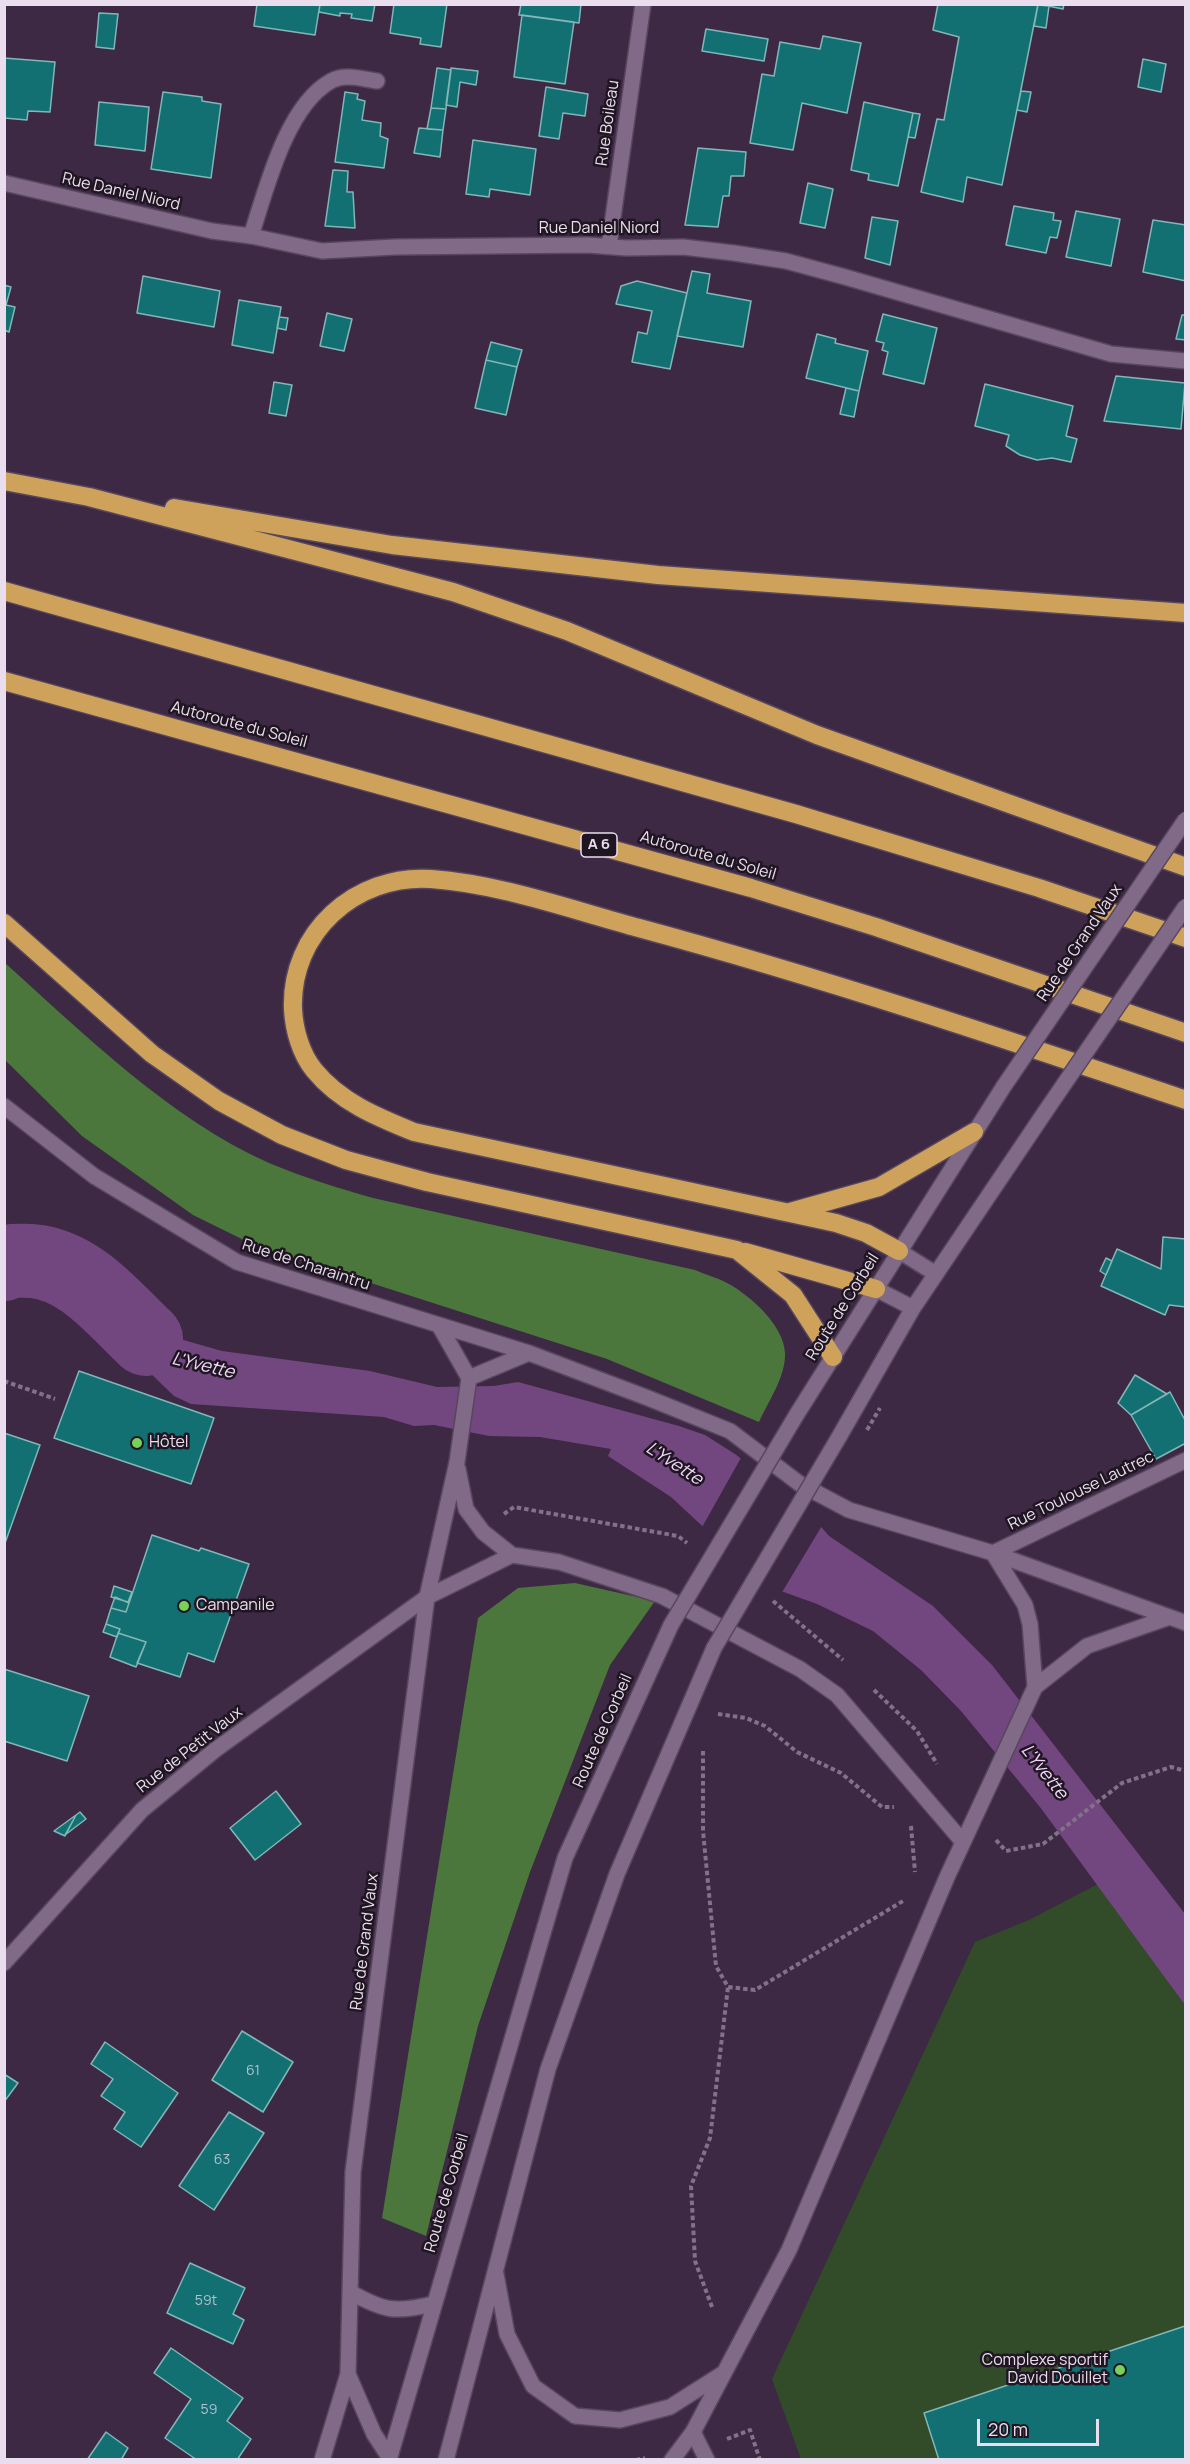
<!DOCTYPE html>
<html>
<head>
<meta charset="utf-8">
<style>
	body { margin:0 }
	#map { position:relative; width:1190px; height:2464px; overflow:hidden; background:#3d2944; font-family:Manrope,sans-serif }
	canvas { display:block }
	.frame { position:absolute; inset:0; border:6px solid #eaddee; pointer-events:none }
	.scale { position:absolute; left:977px; top:2419px; width:122px; height:27px; box-sizing:border-box; border:3px solid #eaddee; border-top:0; padding-left:8px; font-size:18px; line-height:21px; white-space:nowrap; color:#eaddee; -webkit-text-stroke:4px #1f1622; paint-order:stroke }
</style>
</head>
<body>
<div id="map">
<canvas width="1190" height="2464"></canvas>
<div class="frame"></div>
<div class="scale">20 m</div>
</div>
<script>
const ctx = document.querySelector('canvas').getContext('2d');
ctx.lineJoin = 'round';
function fillPath(path, color) { ctx.fillStyle = color; ctx.fill(path, 'evenodd'); }
function trace(path, color, width, dash) { ctx.strokeStyle = color; ctx.lineWidth = width; ctx.lineCap = dash ? 'butt' : 'round'; ctx.setLineDash(dash || []); ctx.stroke(path); }
function write(font, color, halo, rows, align = 'center') {
  ctx.font = font + ' Manrope,sans-serif'; ctx.lineWidth = 5; ctx.setLineDash([]); ctx.textBaseline = 'middle'; ctx.strokeStyle = halo; ctx.fillStyle = color; for (const [text, x, y, turn = 0] of rows) {
    ctx.save(); ctx.translate(x, y); ctx.rotate((+turn || 0) * Math.PI / 180); ctx.textAlign = isNaN(turn) ? turn : align; if (halo) ctx.strokeText(text, 0, 0); ctx.fillText(text, 0, 0); ctx.restore();
  }
}
fillPath(new Path2D(`
	M1098 1884 1185 2005V2459H801L772 2379 975 1942 1029 1920Z`), '#324c2a');
fillPath(new Path2D(`
	M4 962C83 1033 170 1119 269 1163 302 1177 338 1188 373 1198L695 1270C706 1275 719 1278 729 1284 752 1297 784 1326 785 1353 786 1376 768 1402 759 1422L607 1359 256 1246 193 1215 82 1136 5 1060Z
	M575 1583 655 1601 610 1665 530 1872 478 2026 426 2236 382 2218 478 1618 518 1588Z`), '#4b773c');
fillPath(new Path2D(`
	M82 1247 153 1316 180 1339 222 1351 370 1371 437 1387 494 1386 518 1382 679 1426 705 1435 735 1454 789 1495 810 1514 829 1536 933 1606 992 1665 1185 1914V2005L1040 1807 961 1711 921 1670 873 1631 817 1604 767 1586 671 1497 608 1456 611 1449 540 1437 489 1436 434 1425 414 1426 384 1417 191 1404 174 1396 84 1309 69 1273Z`), '#72477f');
fillPath(new Path2D(`
	M742 1456 791 1492 823 1524 781 1594 766 1589 701 1529Z`), '#3d2944');
trace(new Path2D(`
	M4 1264C14 1259 21 1261 32 1261 80 1265 113 1308 146 1339`), '#72477f', 74);
const building = new Path2D(`
	M257 4H320L315 35 254 26Z
	M320 4H375L372 21 351 18 352 14 340 13V16L319 12Z
	M394 4H447L441 47 420 44 421 38 390 33Z
	M521 4H581L579 23 519 15Z
	M938 4H1038L1002 185 967 177 963 202 921 192 937 119 944 120 959 37 933 30Z
	M1038 4H1064L1063 9Z
	M1038 5 1049 6 1046 28 1034 26Z
	M99 13 118 14 114 49 96 47Z
	M522 15 574 22 565 84 514 77Z
	M706 29 768 39 764 61 702 51Z
	M823 36 861 43 847 113 802 103 793 150 750 143 762 74 774 76 780 42 820 49Z
	M4 58 55 62 50 112 28 111 27 120 4 118Z
	M1143 59 1166 64 1161 92 1138 87Z
	M437 68 451 70 446 109 431 108Z
	M451 68 478 71 476 85 460 82 457 107 446 105Z
	M546 87 588 94 585 116 563 113 559 139 539 136Z
	M1021 91 1031 92 1027 112 1017 110Z
	M163 92 202 97V101L221 104 211 178 151 169Z
	M345 92 358 94 357 99 365 101 362 120 381 123 380 136 388 139 384 168 335 162Z
	M99 102 149 107 145 151 95 145Z
	M864 102 913 113 898 186 868 180 869 174 851 170Z
	M431 108 446 109 443 130 427 129Z
	M913 113 920 114 915 138 908 137Z
	M419 128 443 130 440 157 414 153Z
	M473 140 536 149 530 195 490 189 489 197 466 194Z
	M698 148 746 152 744 176H731L729 196H723L718 227 685 225Z
	M333 170 348 171 347 192H353L355 228 325 226Z
	M808 183 833 189 825 228 800 223Z
	M1014 206 1054 213 1053 220 1061 221 1057 238 1050 237 1046 253 1006 245Z
	M1076 211 1120 219 1111 266 1066 257Z
	M872 217 898 221 890 265 865 258Z
	M1153 220 1186 225V281L1143 272Z
	M692 271 710 274 707 293 751 301 743 347 677 336Z
	M143 276 220 291 214 327 137 313Z
	M637 281 687 293 670 369 632 362 638 332 647 334 652 311 616 304 621 286Z
	M4 285 11 287 6 305 15 307 9 332 4 330Z
	M239 300 281 307 273 353 232 345Z
	M327 313 352 319 344 351 320 346Z
	M883 314 937 328 924 384 883 374 888 352 882 350 884 343 876 341Z
	M1182 315H1186V340L1176 339Z
	M279 317 288 318 286 330 277 328Z
	M817 334 836 339 835 343 868 351 859 391 806 378Z
	M491 342 522 350 517 367 486 360Z
	M486 360 517 367 506 415 475 408Z
	M1116 376 1185 383 1181 429 1104 421Z
	M274 382 292 385 286 416 269 413Z
	M985 384 1073 406 1066 436 1077 439 1071 462 1052 458 1037 460 1020 455 1006 446 1009 435 975 426Z
	M846 388 859 391 854 417 840 414Z
	M1163 1237 1186 1239V1307L1169 1305 1165 1315 1101 1286 1117 1249 1161 1269Z
	M1106 1258 1112 1261 1106 1275 1100 1271Z
	M79 1371 214 1418 191 1484 54 1438Z
	M1135 1375 1167 1394 1131 1415 1118 1403Z
	M1170 1392 1186 1422V1443L1156 1459 1131 1415Z
	M4 1433 40 1445 4 1546Z
	M152 1535 199 1551 201 1548 249 1564 214 1662 188 1653 180 1677 137 1663 146 1642 118 1633 120 1629 106 1624 111 1608 126 1612Z
	M114 1586 132 1592 128 1602 111 1597Z
	M115 1597 129 1603 126 1612 111 1608Z
	M106 1624 120 1629 117 1637 103 1632Z
	M118 1633 146 1642 136 1667 110 1657Z
	M4 1669 89 1696 67 1761 4 1741Z
	M276 1791 301 1824 255 1860 230 1828Z
	M80 1812 86 1819 65 1835 76 1815Z
	M76 1815 65 1836 54 1831Z
	M242 2031 293 2062 263 2112 212 2080Z
	M105 2042 178 2093 141 2147 114 2129 125 2112 101 2096 113 2079 91 2064Z
	M4 2074 18 2083 4 2102Z
	M229 2112 264 2133 214 2210 179 2186Z
	M190 2263 245 2288 233 2314 244 2320 233 2344 167 2313Z
	M1185 2326 1186 2460H939L924 2413Z
	M171 2348 243 2398 227 2421 251 2439 237 2460H197L165 2438 191 2399 154 2373Z
	M106 2432 128 2448 121 2460H87Z`);
fillPath(building, '#127073');
trace(building, '#83b6b7', 1.5);
const service = new Path2D(`
	M251 236C266 190 286 106 331 81 345 73 362 79 377 81
	M693 2432 707 2460`);
const minor = new Path2D(`
	M4 183 212 231 251 236 322 251 395 247 588 245 626 248 683 247 734 253 786 261 845 277 1111 354 1186 361
	M609 246 643 4
	M4 1106 94 1176 237 1262 529 1353 648 1398 730 1431 800 1484 849 1510 993 1553 1186 1623
	M469 1378 529 1353
	M458 1469 466 1509 483 1532 512 1555 559 1562 662 1596 800 1669 837 1695 963 1842
	M993 1553 1186 1460
	M993 1553 1025 1605 1030 1624 1035 1687
	M4 1963 142 1810 215 1750 427 1597 512 1555
	M496 2274 507 2334 533 2386 575 2416 620 2420 670 2407 722 2374
	M350 2292C384 2311 395 2313 433 2304
	M348 2374 374 2434 389 2457
	M322 2460 348 2374 353 2172 427 1597 457 1462 469 1378 440 1327
	M672 2460 693 2432 789 2250 947 1877 1035 1687 1087 1646 1167 1618`);
const secondary = new Path2D(`
	M899 1251 936 1274
	M876 1289 913 1308
	M797 1414 1004 1086
	M839 1437 913 1308 1045 1112
	M389 2460 565 1858 671 1625
	M446 2460 548 2069 617 1874 714 1648`);
const motorway = new Path2D(`
	M4 481 89 497 453 592 567 631 817 735 1186 867
	M174 508 392 545 658 575 1186 613
	M4 591 796 814 1039 888 1186 938
	M4 681 751 888 876 927 1186 1033
	M4 923 152 1054 219 1101 282 1135 346 1160 427 1182 737 1250 793 1295 833 1357
	M790 1212 879 1187 974 1132
	M899 1251 866 1233 836 1223 414 1132C377 1117 340 1102 314 1070 301 1054 294 1030 293 1009 290 933 355 874 431 879 501 884 572 910 639 928 824 978 1005 1039 1186 1100
	M745 1252 876 1289`);
trace(service, '#57465d', 18);
trace(minor, '#57465d', 18);
trace(secondary, '#57465d', 18);
trace(motorway, '#57465d', 21);
trace(new Path2D(`
	M4 1381 55 1399
	M504 1514 514 1507 678 1536 687 1543
	M773 1601 843 1660
	M874 1690 917 1731 937 1764
	M718 1714 746 1718 765 1726 797 1752 841 1773 882 1807H894
	M703 1751V1831L716 1966 728 1987 755 1990 903 1901
	M911 1826 915 1872
	M996 1840 1006 1851 1043 1844 1122 1783 1171 1767 1186 1771
	M712 2307 695 2261 691 2186 710 2138 728 1987
	M727 2439 750 2430 760 2460
	M636 2460 645 2458`), '#827188', 4, [4.5, 3]);
trace(service, '#816988', 15);
trace(minor, '#816988', 15);
trace(secondary, '#816988', 15);
trace(motorway, '#cea25a', 18);
const secondaryBridge = new Path2D(`
	M1004 1086 1186 819
	M1045 1112 1186 906
	M671 1625 797 1414
	M714 1648 839 1437`);
trace(secondaryBridge, '#57465d', 18, []);
trace(new Path2D(`
	M867 1430 880 1408`), '#827188', 4, [4.5, 3]);
trace(secondaryBridge, '#816988', 15);
for (const [x, y, r, color] of [
	[137,1443,6,"#78d158"],
	[184,1606,6,"#78d158"],
	[1120,2370,6,"#78d158"]
]) { const dot = new Path2D(); dot.arc(x, y, r, 0, 2 * Math.PI); ctx.fillStyle = color; ctx.fill(dot); trace(dot, '#1f1622', 2); }
write('14px', '#b4c2cf', null, [
	["61",253,2071],
	["63",222,2160],
	["59t",206,2301],
	["59",209,2410]
]);
for (const [x, y, w] of [
	[599,845,36]
]) { const box = new Path2D(); box.roundRect(x - w / 2, y - 12, w, 24, 4.5); ctx.fillStyle = '#1f1622'; ctx.fill(box); trace(box, '#eaddee', 1.5); }
write('bold 15px', '#eaddee', null, [
	["A 6",599,845]
]);
write('16px', '#eaddee', '#1f1622', [
	["Rue Boileau",608,123,-82],
	["Rue Daniel Niord",121,192,13],
	["Rue Daniel Niord",599,229],
	["Autoroute du Soleil",239,725,15],
	["Autoroute du Soleil",708,856,16],
	["Rue de Grand Vaux",1080,943,-56],
	["Rue de Charaintru",306,1265,18],
	["Route de Corbeil",843,1307,-58],
	["Rue Toulouse Lautrec",1081,1491,-26],
	["Route de Corbeil",603,1731,-66],
	["Rue de Petit Vaux",190,1750,-38],
	["Rue de Grand Vaux",365,1942,-83],
	["Route de Corbeil",447,2193,-74]
]);
write('16px', '#eaddee', '#1f1622', [
	["Hôtel",149,1443],
	["Campanile",196,1606],
	["Complexe sportif",1108,2361,"right"],
	["David Douillet",1108,2379,"right"]
], 'left');
write('italic 18px', '#efd6f7', '#1f1622', [
	["L'Yvette",203,1366,13],
	["L'Yvette",674,1464,33],
	["L'Yvette",1044,1772,52]
]);
</script>
</body>
</html>
